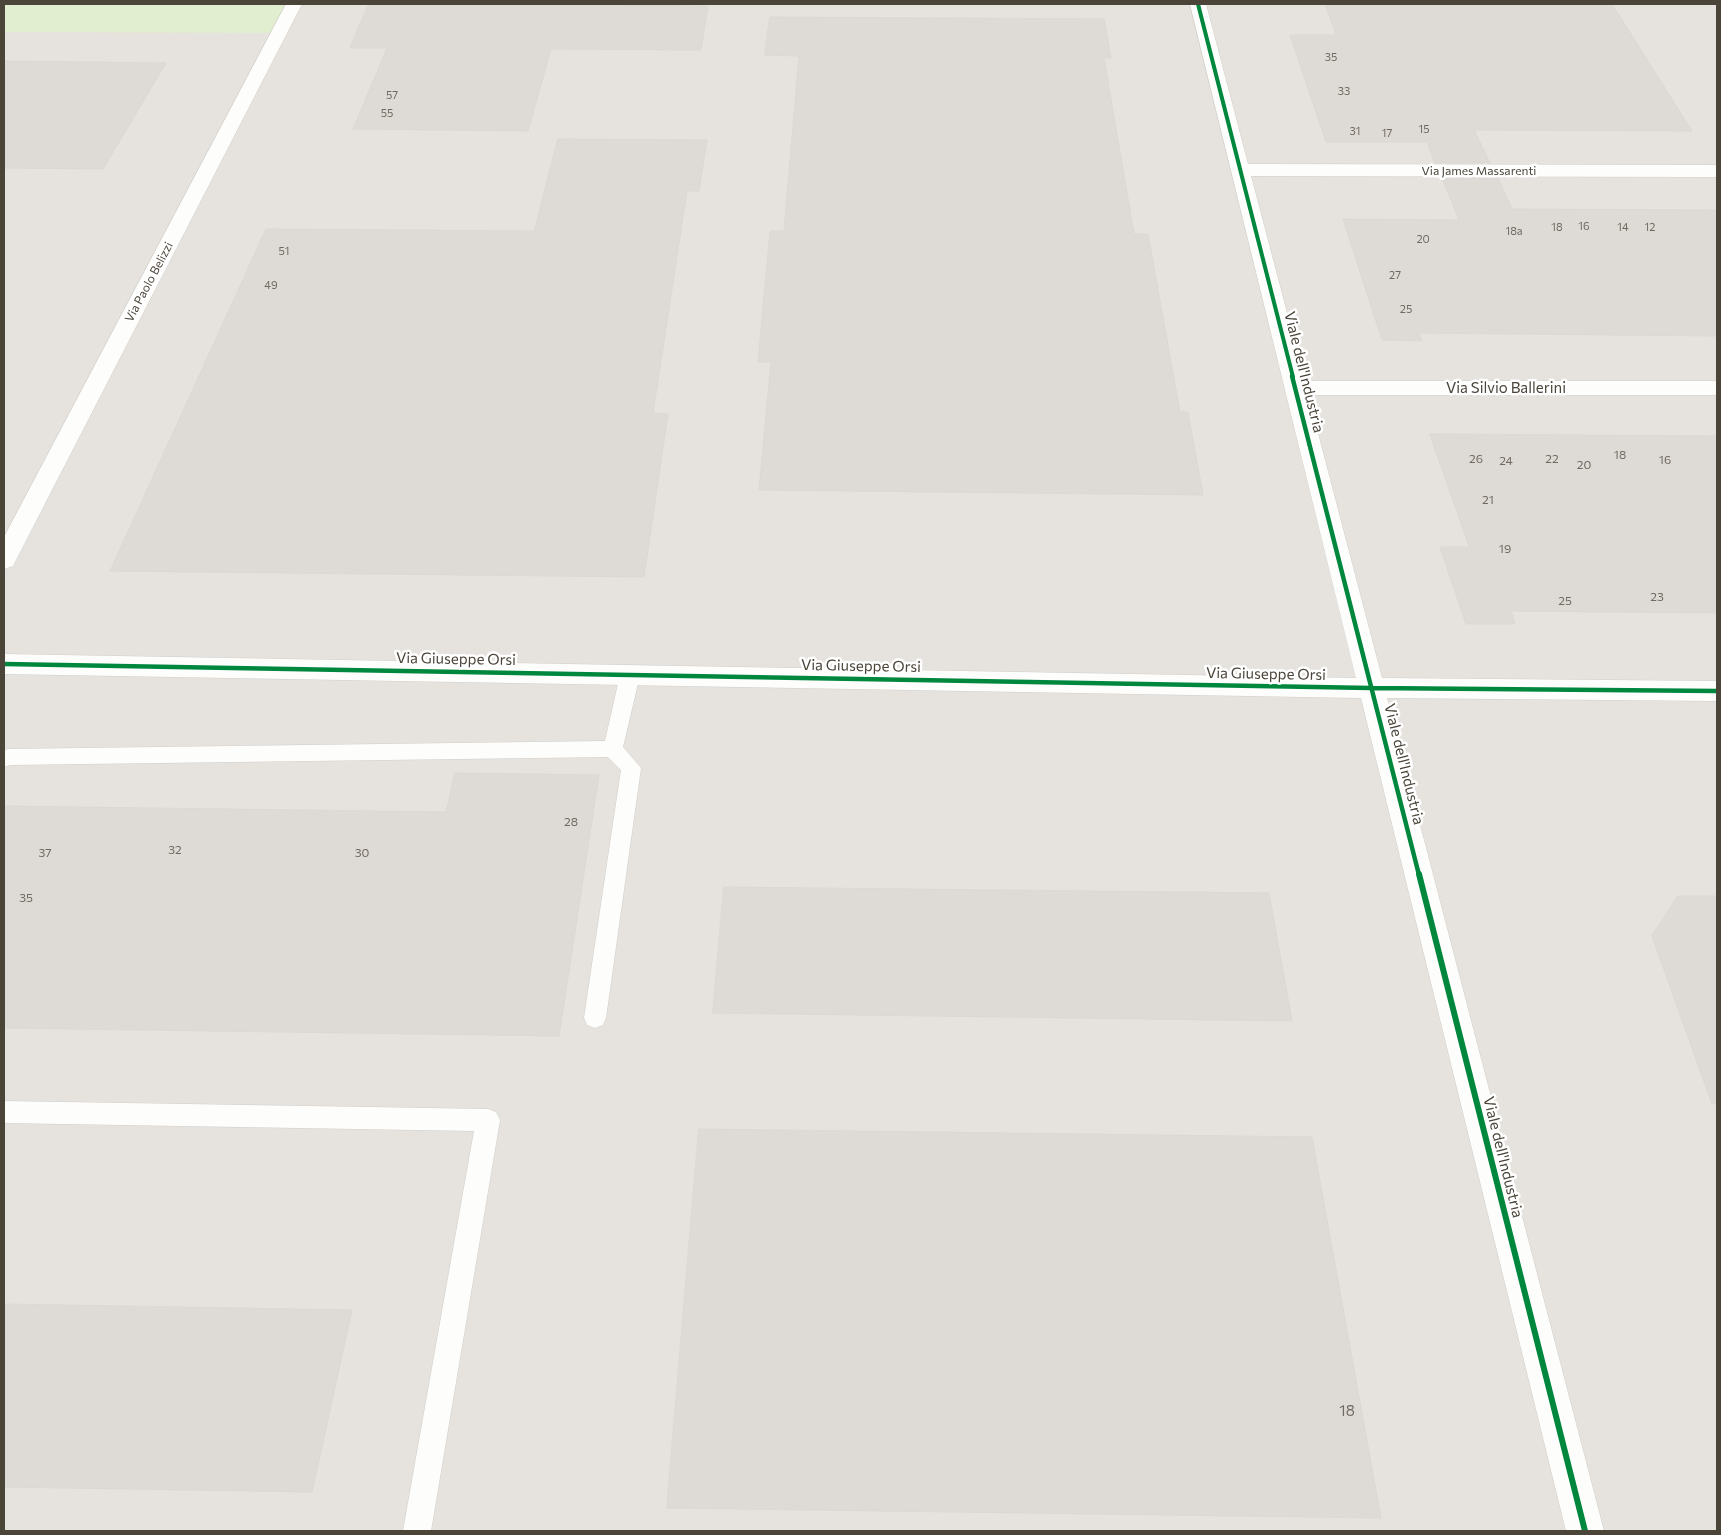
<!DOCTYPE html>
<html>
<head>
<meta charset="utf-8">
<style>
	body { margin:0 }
	#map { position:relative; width:1721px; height:1535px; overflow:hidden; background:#f4f2ee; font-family:Commissioner,sans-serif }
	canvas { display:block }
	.frame { position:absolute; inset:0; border:5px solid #4b4439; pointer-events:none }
</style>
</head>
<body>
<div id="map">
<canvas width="1721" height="1535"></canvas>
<div class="frame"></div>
</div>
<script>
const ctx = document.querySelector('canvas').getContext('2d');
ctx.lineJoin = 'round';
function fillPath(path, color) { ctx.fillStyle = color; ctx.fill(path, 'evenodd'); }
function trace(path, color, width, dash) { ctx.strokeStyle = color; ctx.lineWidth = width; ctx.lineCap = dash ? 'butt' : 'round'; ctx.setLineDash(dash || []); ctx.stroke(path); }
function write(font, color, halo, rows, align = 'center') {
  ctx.font = font + ' Commissioner,sans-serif'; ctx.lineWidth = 5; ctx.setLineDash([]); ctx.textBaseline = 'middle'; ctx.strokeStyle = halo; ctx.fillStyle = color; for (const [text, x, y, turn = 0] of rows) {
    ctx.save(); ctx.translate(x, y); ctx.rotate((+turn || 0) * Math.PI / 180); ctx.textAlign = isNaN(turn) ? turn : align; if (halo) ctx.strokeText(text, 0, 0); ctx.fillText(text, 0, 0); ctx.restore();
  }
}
fillPath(new Path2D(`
	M4 4H1717V1531H4Z`), '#e6e2de');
fillPath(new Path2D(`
	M6 4H294L278 33 4 32V6Z`), '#e1eecf');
const building = new Path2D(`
	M369 4H483L708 6 701 50 551 49 528 131 353 129 387 48H350Z
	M1325 4H1612L1692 131 1474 130 1490 163H1435L1427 142H1326L1290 35H1336Z
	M770 17 1104 19 1111 58H1104L1134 234H1148L1180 412H1188L1203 495 759 490 771 362H758L770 231H784L799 56 765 55Z
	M4 61 166 63 103 169 4 168Z
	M558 139 707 140 699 191H687L653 413 668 414 644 577 110 571 266 229 534 231Z
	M1442 178H1498L1512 209 1717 210V336L1419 333 1422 341 1382 340 1343 219 1459 220Z
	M1430 434 1717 436V613L1511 611 1515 624H1466L1440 547H1469Z
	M455 773 599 775 559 1036 4 1028V806L446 812Z
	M724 887 1269 893 1292 1021 713 1013Z
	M1678 896H1717V1103L1712 1104 1652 936Z
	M699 1129 1312 1137 1381 1518 667 1508Z
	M4 1304 352 1310 312 1492 4 1487Z`);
fillPath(building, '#dedbd6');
trace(building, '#dcd9d4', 1);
const lane = new Path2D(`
	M630 668 637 670 640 675 623 747 641 768 606 1018 603 1025 595 1028 587 1025 584 1018 621 770 608 757 10 765 4 767V751L8 749 605 741 620 675 623 670Z
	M4 1101 488 1109 496 1112 500 1120 431 1531H403L474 1131 4 1123Z`);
const street = new Path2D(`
	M286 4H302L16 560 13 566 4 569V537Z
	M1190 4H1206L1248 164 1717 165V177L1251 176 1305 381H1717V395H1308L1382 678 1717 681V701L1387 698 1604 1531H1566L1361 698 4 674V654L1356 678Z`);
trace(lane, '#d2d0cb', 1);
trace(street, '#d2d0cb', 1);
fillPath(lane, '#fdfdfc');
fillPath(street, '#fdfdfc');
trace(new Path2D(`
	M1198 4 1293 377`), '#00873e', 4);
trace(new Path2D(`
	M1292 376 1419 875
	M4 664 1371 688 1717 691`), '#00873e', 4.5);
trace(new Path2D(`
	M1419 874 1585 1531`), '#00873e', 6);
write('11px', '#706a61', null, [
	["35",1331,57],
	["33",1344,91],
	["57",392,95],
	["55",387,113],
	["15",1424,129],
	["31",1355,131],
	["17",1387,133],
	["16",1584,226],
	["18",1557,227],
	["14",1623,227],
	["12",1650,227],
	["18a",1514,231],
	["20",1423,239],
	["51",284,251],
	["27",1395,275],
	["49",271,285],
	["25",1406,309]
]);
write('12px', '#4b4439', '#fff', [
	["Via James Massarenti",1479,171],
	["Via Paolo Belizzi",149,282,-62]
]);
write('12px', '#706a61', null, [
	["18",1620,455],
	["26",1476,459],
	["22",1552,459],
	["16",1665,460],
	["24",1506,461],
	["20",1584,465],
	["21",1488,500],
	["19",1505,549],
	["23",1657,597],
	["25",1565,601],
	["28",571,822],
	["32",175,850],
	["37",45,853],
	["30",362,853],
	["35",26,898]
]);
write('15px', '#4b4439', '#fff', [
	["Viale dell'Industria",1304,372,76],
	["Via Silvio Ballerini",1506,388],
	["Via Giuseppe Orsi",456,659,1],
	["Via Giuseppe Orsi",861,666,1],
	["Via Giuseppe Orsi",1266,674,1],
	["Viale dell'Industria",1404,764,76],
	["Viale dell'Industria",1503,1157,76]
]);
write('15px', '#706a61', null, [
	["18",1347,1411]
]);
</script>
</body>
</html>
